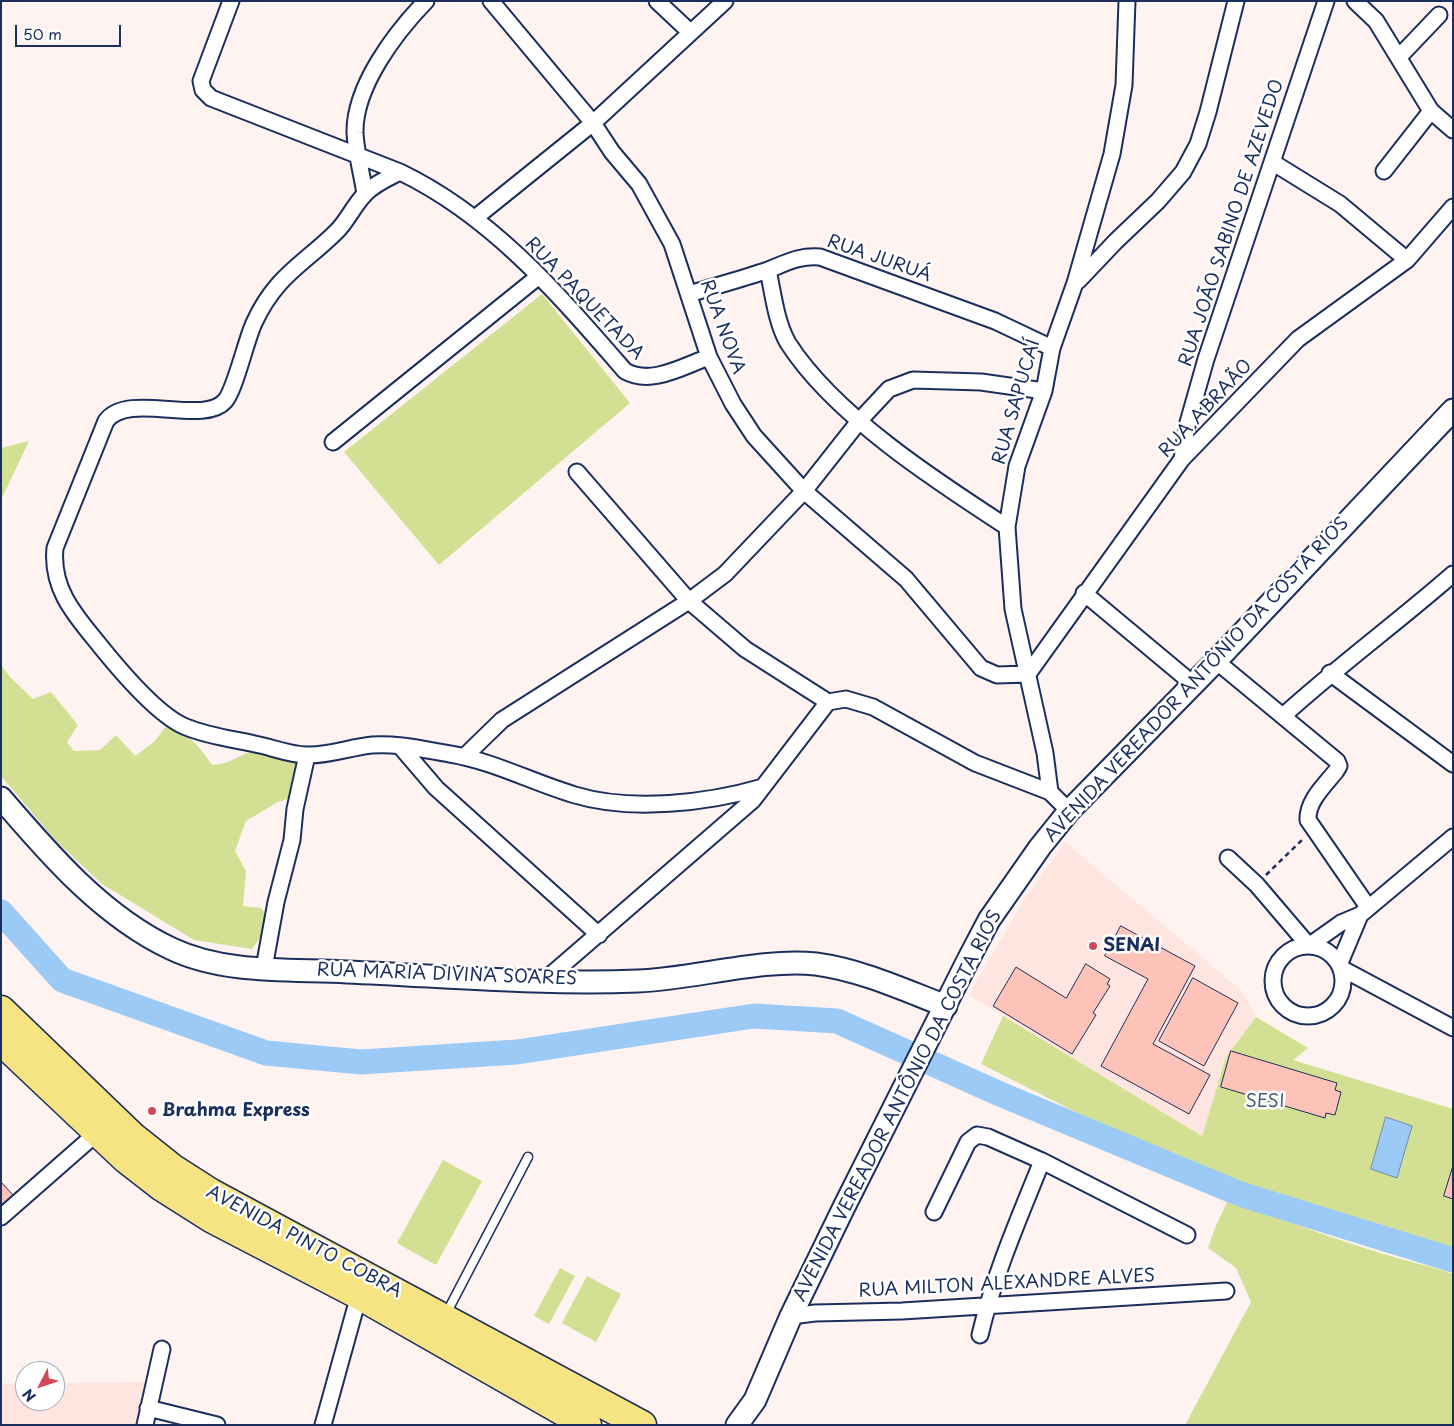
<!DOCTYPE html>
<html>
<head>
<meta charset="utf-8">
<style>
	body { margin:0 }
	#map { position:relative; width:1454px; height:1426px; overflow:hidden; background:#fff3f1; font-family:"Playpen Sans",sans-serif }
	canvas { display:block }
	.frame { position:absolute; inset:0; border:2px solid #1b2f5e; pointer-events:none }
	.north { position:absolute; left:15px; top:1361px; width:50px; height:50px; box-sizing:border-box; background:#fff; border:1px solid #a4acbf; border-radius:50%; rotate:229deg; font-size:14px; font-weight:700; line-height:20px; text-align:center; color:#1b2f5e }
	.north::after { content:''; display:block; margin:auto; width:18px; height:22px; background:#d1495b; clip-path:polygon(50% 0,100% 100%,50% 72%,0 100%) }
	.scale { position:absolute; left:15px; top:25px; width:106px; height:22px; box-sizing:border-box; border:2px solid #1b2f5e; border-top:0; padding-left:6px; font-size:15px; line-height:18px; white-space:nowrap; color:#1b2f5e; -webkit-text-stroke:4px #fff; paint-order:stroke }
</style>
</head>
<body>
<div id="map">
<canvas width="1454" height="1426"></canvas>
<div class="frame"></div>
<div class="north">N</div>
<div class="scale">50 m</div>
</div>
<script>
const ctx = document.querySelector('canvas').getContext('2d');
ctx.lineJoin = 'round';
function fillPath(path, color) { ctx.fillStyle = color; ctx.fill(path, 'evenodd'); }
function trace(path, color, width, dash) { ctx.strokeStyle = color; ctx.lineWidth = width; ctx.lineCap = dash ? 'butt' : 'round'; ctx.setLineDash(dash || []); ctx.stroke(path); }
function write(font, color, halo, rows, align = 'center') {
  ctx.font = font + ' "Playpen Sans",sans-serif'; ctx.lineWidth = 5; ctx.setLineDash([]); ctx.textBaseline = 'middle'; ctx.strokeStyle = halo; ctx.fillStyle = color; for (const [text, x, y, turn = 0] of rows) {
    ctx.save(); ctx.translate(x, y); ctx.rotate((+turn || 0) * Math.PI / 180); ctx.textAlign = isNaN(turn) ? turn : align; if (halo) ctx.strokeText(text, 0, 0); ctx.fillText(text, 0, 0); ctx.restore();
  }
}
fillPath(new Path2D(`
	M1065 842 1242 991 1256 1017 1226 1057 1202 1136 969 995 1023 901Z
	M147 1382 136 1425H1V1384L25 1383V1401H55V1383Z`), '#ffe5e0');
fillPath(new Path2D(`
	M542 294 630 403 439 565 344 452Z
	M29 441 1 500V448Z
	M1 665 10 677 33 699 51 692 78 725 67 742 74 751 100 750 116 735 135 756 155 741 166 726C188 732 199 746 212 765 233 764 238 754 253 752 269 749 289 759 304 763L295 796 276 803 246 821 235 851 246 871 243 906 261 908 267 916 264 932 252 949 194 940 102 884 56 841 1 776Z
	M1003 1016 1202 1136 1226 1057 1256 1017 1308 1048 1293 1060 1453 1109V1250L1258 1191 1123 1136 981 1064Z
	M443 1160 482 1181 436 1265 397 1243Z
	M1227 1202C1281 1218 1333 1239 1387 1255 1409 1262 1431 1266 1453 1274V1425H1185L1251 1302 1236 1268 1208 1248 1215 1228Z
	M560 1268 575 1276 549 1324 534 1316Z
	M587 1276 621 1294 596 1342 562 1323Z`), '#d3df92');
const water = new Path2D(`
	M1386 1117 1412 1126 1397 1178 1371 1169Z`);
fillPath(water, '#9ccaf7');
trace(water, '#688cba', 1);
trace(new Path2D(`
	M1 912 62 980 266 1053 361 1062 517 1052 754 1016 837 1021 1000 1094 1240 1194 1453 1260`), '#9ccaf7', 25);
const building = new Path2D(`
	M1121 926 1195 966 1153 1044 1210 1075 1189 1114 1101 1066 1148 979 1105 956Z
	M1086 964 1110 979 1107 984 1110 986 1093 1013 1096 1015 1072 1054 993 1006 1016 967 1066 998Z
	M1193 978 1238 1003 1204 1066 1159 1041Z
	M1231 1051 1337 1083 1335 1090 1341 1092 1335 1115 1326 1113 1325 1118 1221 1087Z
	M1453 1166V1199L1444 1196Z
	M1 1182 13 1195 1 1206Z`);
fillPath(building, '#fec3b8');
trace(building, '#1b2f5e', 1);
const lane = new Path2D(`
	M446 1314 528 1157`);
const street = new Path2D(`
	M231 1 201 81 203 90 211 98 400 172
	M491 1 593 123 612 152 639 184 672 244 709 357 733 404 754 436 804 491 906 579 981 668 997 675 1028 674 1182 459 1298 339 1407 260 1453 207
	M657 1 690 32
	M1355 1 1376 21 1431 111 1453 130
	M1399 57 1439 15
	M1272 162 1340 204 1407 260
	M1384 171 1431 111
	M365 194C362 174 356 153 355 133 354 87 395 33 426 1
	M475 218 593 123 725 1
	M768 270C773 293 776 322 788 343 834 415 936 481 1007 527
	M1078 281 1116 241 1158 201 1183 172 1198 144 1208 112 1236 1
	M689 294C715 286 742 279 768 270 786 263 800 255 820 257L995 321 1052 348
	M709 357C683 366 651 386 625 371 559 295 492 216 400 172 388 178 374 184 365 194 354 205 348 220 337 231 303 265 276 275 254 323 246 340 235 390 225 401 203 426 128 391 106 421L55 548C51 588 74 614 97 642 117 667 158 716 186 727 208 736 232 739 255 744 271 747 290 755 307 755 328 756 351 747 372 745 398 743 425 750 450 754 493 761 534 783 575 795 631 812 708 803 763 787
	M333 442 539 276
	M1182 459 1187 426 1206 359 1326 1
	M577 472 689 601 745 649 828 702 846 699 873 707 975 763 1050 792
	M1084 593 1193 684
	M1216 661 1337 761 1339 766 1336 771C1325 785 1307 801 1308 820L1368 907
	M1330 673 1453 764
	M1283 716C1338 666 1397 623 1453 574
	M400 746 436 788 599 935
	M465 756 502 720 689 601 725 574 804 491 860 420 889 389 913 380 981 382 1044 391
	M1069 811 1050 792 1045 753 1013 609 1007 527 1017 466 1044 391 1052 348 1075 283 1112 154 1124 85 1127 1
	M1228 858 1257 885 1309 946
	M1310 945 1341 923 1360 915 1453 837
	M1273 981a35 35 0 1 1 70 0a35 35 0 1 1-70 0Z
	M1339 965 1360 915
	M264 968 276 902 292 840 295 809 307 755
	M1341 968 1453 1028
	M545 980 753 800 828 702
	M934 1212 968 1142 977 1135 988 1137 1042 1161 1187 1235
	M1 1217 98 1132
	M791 1316 815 1313 902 1311 1226 1291
	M980 1335C994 1275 1019 1218 1042 1161
	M148 1408 217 1425
	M145 1425 162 1349
	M323 1425 359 1295`);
const secondary = new Path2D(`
	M1 798C49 854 103 917 172 949 225 974 290 969 347 972 444 976 542 985 638 981 693 979 762 958 816 964 861 970 904 990 946 1006
	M737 1425 755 1400 791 1316 844 1207 967 962 989 920 1040 847 1069 811 1216 661 1453 410`);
const highway = new Path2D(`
	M1 1010 133 1137 172 1168 211 1193 642 1425
	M1 1041 126 1159 162 1187 211 1218 359 1295 587 1425`);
trace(lane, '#1b2f5e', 11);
trace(street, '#1b2f5e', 19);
trace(secondary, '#1b2f5e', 25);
trace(highway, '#1b2f5e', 31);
trace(new Path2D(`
	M1266 875 1303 839`), '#1b2f5e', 2.5, [5, 4]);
trace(lane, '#fff', 8);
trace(street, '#fff', 15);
trace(secondary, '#fff', 21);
trace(highway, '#f6e381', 28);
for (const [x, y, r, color] of [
	[1093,946,5,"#d1495b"],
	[152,1111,5,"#d1495b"]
]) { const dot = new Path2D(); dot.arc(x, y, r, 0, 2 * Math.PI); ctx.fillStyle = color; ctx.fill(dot); trace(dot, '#fff', 2); }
write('18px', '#1b2f5e', '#fff', [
	["RUA JOÃO SABINO DE AZEVEDO",1232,223,-72],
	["RUA JURUÁ",879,259,19],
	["RUA PAQUETADA",584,299,46],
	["RUA NOVA",722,327,70],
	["RUA SAPUCAÍ",1017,402,-74],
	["RUA ABRAÃO",1206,409,-47],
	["AVENIDA VEREADOR ANTÔNIO DA COSTA RIOS",1197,680,-47],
	["RUA MARIA DIVINA SOARES",447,975,2],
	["AVENIDA VEREADOR ANTÔNIO DA COSTA RIOS",898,1106,-63],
	["AVENIDA PINTO COBRA",304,1242,28],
	["RUA MILTON ALEXANDRE ALVES",1007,1284,-3]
]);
write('bold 18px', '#1b2f5e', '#fff', [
	["SENAI",1103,946],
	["Brahma Express",162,1111]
], 'left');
write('18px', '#495b6b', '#fff', [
	["SESI",1265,1102]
]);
</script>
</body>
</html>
